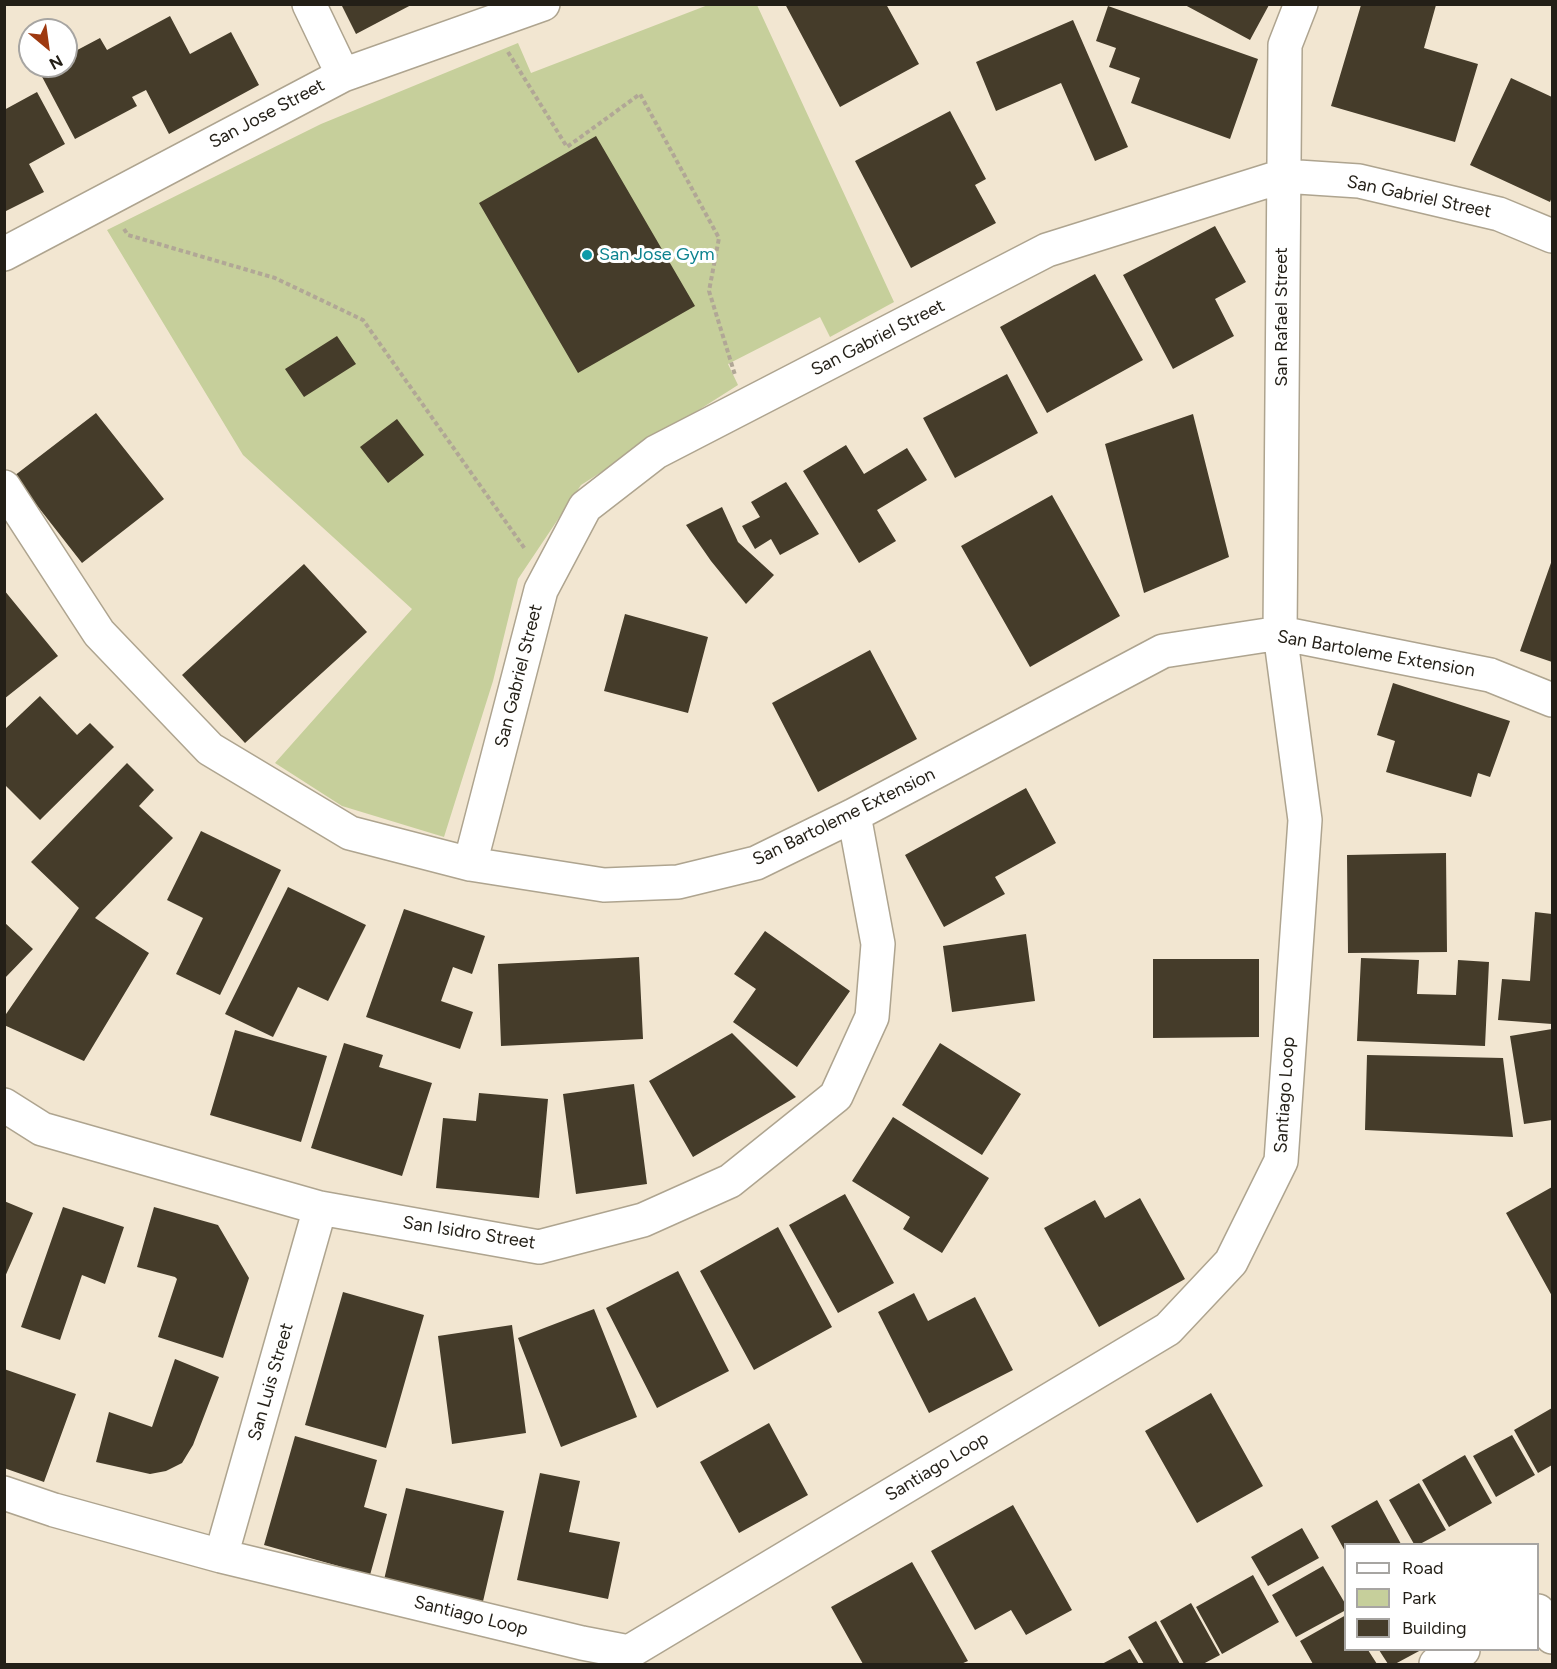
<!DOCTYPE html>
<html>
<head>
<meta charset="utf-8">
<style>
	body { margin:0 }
	#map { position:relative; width:1557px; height:1669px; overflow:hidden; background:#f2e6d1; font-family:Figtree,sans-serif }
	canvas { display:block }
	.frame { position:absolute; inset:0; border:6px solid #231f17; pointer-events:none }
	.legend { position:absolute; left:1344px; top:1543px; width:195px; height:108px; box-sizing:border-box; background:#fff; border:2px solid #a7a5a2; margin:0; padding:8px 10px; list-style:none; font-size:18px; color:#231f17 }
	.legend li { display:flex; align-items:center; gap:12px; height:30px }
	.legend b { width:30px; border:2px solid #a7a5a2 }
	.north { position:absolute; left:18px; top:18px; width:60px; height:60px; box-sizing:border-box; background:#fff; border:2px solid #a7a5a2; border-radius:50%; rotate:151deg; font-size:16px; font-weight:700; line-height:24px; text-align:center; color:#231f17 }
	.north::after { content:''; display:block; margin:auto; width:21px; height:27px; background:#9e3910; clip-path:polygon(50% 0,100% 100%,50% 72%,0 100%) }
</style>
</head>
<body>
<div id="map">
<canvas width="1557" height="1669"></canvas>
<div class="frame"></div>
<ul class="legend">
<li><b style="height:8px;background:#fff"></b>Road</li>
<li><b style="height:16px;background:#c6cf9b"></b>Park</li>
<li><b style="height:16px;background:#453c2a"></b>Building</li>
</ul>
<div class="north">N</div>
</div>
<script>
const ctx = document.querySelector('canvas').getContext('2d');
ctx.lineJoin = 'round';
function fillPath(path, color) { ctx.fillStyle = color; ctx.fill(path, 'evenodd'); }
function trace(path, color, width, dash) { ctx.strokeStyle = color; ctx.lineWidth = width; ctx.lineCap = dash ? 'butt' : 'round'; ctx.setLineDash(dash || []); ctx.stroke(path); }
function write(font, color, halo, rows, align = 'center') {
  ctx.font = font + ' Figtree,sans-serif'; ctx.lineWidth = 6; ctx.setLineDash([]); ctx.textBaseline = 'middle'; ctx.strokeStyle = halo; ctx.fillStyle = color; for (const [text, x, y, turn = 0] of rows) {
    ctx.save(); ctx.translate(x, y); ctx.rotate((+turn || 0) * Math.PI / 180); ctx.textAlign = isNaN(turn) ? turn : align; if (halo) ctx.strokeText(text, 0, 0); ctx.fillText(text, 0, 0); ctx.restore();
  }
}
fillPath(new Path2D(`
	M708 5H757L894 302 830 337 820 317 728 364 738 385 581 485 518 579 493 681 444 837 342 806 275 763 412 609 243 455 107 230 321 124 518 43 531 73Z`), '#c6cf9b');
fillPath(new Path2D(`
	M341 4H413L356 34Z
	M785 4H886L919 64 840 107Z
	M1185 5H1269L1250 40Z
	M1361 5H1436L1424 48 1478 64 1455 142 1331 106Z
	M1108 6 1258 59 1230 139 1131 103 1140 78 1109 67 1116 48 1096 41Z
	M170 16 190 54 231 32 259 85 169 134 146 90 132 97 137 106 75 139 39 71 47 66H66V56L100 38 107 50Z
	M1073 20 1128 147 1095 161 1061 83 996 111 976 62Z
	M1511 78 1552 97V197L1550 202 1470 165Z
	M37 92 65 144 29 164 44 192 4 212V110Z
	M950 111 986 179 975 185 996 223 911 268 855 161Z
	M596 136 695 306 578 373 479 203Z
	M1215 226 1246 282 1215 299 1234 336 1173 369 1123 275Z
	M1095 274 1143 360 1047 413 1000 327Z
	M337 336 356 364 304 397 285 369Z
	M1007 374 1038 433 955 478 923 418Z
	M96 413 164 499 82 563 14 476Z
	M1193 414 1229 557 1144 593 1105 444Z
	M397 419 424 455 388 483 360 447Z
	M846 445 864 474 907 448 927 480 877 510 896 541 859 563 803 471Z
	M786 482 819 534 780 555 771 539 755 549 742 526 760 517 751 502Z
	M1052 495 1120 616 1030 667 961 546Z
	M722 507 738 542 774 575 746 604 711 561 686 525Z
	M1552 560V662L1520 651Z
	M304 564 367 632 245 743 182 675Z
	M4 590 58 656 4 699Z
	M625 614 708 637 688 713 604 691Z
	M870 650 917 739 818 792 772 703Z
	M1393 683 1510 721 1490 777 1478 773 1471 797 1386 772 1395 741 1377 735Z
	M40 696 77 735 90 723 114 747 40 820 4 784V730Z
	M127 763 154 790 139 806 173 838 95 918 149 953 84 1061 4 1025V1017L79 908 31 862Z
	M1026 788 1056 843 995 877 1005 894 944 927 905 855Z
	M201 831 281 870 220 995 176 974 203 918 167 900Z
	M1446 853 1447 952 1348 953 1347 855Z
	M288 887 366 925 328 1001 298 987 273 1037 225 1014Z
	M404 909 485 936 472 974 453 967 441 1001 473 1012 460 1049 366 1017Z
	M1535 912 1552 914V1024L1498 1020 1502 979 1530 981Z
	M4 922 33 949 4 979Z
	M765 931 850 991 797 1067 733 1022 756 989 734 974Z
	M1026 934 1035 1001 952 1012 943 946Z
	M639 957 643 1039 501 1046 498 964Z
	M1361 958 1419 960 1417 994 1456 995 1458 960 1489 962 1485 1046 1357 1041Z
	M1153 959H1259V1037L1153 1038Z
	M1552 1029V1120L1524 1124 1510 1036Z
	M235 1030 327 1056 301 1142 210 1115Z
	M732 1033 796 1097 693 1157 649 1081Z
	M344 1043 383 1055 379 1067 432 1083 402 1176 311 1148Z
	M940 1043 1021 1094 982 1155 902 1105Z
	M1367 1055 1503 1058 1513 1137 1365 1130Z
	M634 1084 647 1184 576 1194 563 1094Z
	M479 1093 548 1099 539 1198 436 1188 443 1118 476 1121Z
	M893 1117 989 1178 942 1253 903 1229 910 1217 852 1181Z
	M1552 1187V1296L1506 1213Z
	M845 1194 894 1283 838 1313 789 1225Z
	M1140 1198 1185 1279 1099 1327 1044 1228 1095 1200 1105 1218Z
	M4 1201 33 1213 4 1279Z
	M63 1207 124 1227 105 1284 82 1275 60 1340 21 1327Z
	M154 1207 218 1225 249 1278 223 1358 158 1337 177 1279 175 1277 137 1267Z
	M778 1227 832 1327 754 1370 700 1271Z
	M678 1271 729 1371 657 1408 606 1308Z
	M343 1292 424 1315 386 1448 305 1425Z
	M914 1293 928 1321 975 1297 1013 1370 929 1413 878 1312Z
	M594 1309 637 1417 561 1447 518 1338Z
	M512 1325 526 1433 452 1444 438 1336Z
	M175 1359 219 1377 193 1445 182 1463 166 1471 150 1474 96 1462 109 1412 152 1427Z
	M4 1369 76 1394 44 1482 4 1468Z
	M1211 1393 1263 1486 1197 1523 1145 1431Z
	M1552 1408V1465L1538 1473 1514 1430Z
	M769 1423 808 1495 739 1533 700 1462Z
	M1512 1435 1535 1475 1496 1497 1473 1456Z
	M295 1436 377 1460 364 1507 387 1514 370 1575 264 1545Z
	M1465 1455 1492 1503 1449 1527 1422 1480Z
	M540 1473 580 1481 569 1532 620 1542 608 1599 517 1580Z
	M1419 1483 1446 1530 1420 1544H1414L1389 1500Z
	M406 1488 504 1511 481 1610 382 1588Z
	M1377 1500 1401 1544H1346V1553L1331 1526Z
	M1013 1505 1072 1610 1026 1635 1011 1610 975 1630 931 1551Z
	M1302 1528 1319 1558 1268 1586 1251 1557Z
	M912 1562 968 1661 961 1664H863L831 1607Z
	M1323 1566 1346 1605V1610L1296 1637 1272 1595Z
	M1253 1575 1279 1622 1222 1654 1196 1607Z
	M1191 1603 1220 1655 1203 1664H1184L1160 1621Z
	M1346 1615V1650H1368L1377 1664H1313L1300 1641Z
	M1156 1621 1180 1664H1144L1128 1637Z
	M1130 1649 1139 1664H1102Z
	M1379 1650H1421L1395 1664H1388Z`), '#453c2a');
const minor = new Path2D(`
	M309 4 343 75
	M4 254 343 75 543 4
	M4 487 99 633 210 749 350 833 470 864 604 885 678 882 756 863 854 815 1163 651 1280 633 1490 675 1552 700
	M470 864 541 590 585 507 656 452 1047 250 1283 176 1359 181 1499 214 1552 236
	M4 1105 42 1129 320 1208 539 1247 643 1220 730 1181 836 1096 872 1017 878 944 854 815
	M4 1493 54 1510 221 1556 582 1643 629 1652 1168 1329 1231 1262 1281 1161 1305 820 1280 633 1285 45 1301 4
	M221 1556 320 1208
	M1538 1611 1552 1637
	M1436 1664 1463 1650`);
trace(minor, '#aea48f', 36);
trace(new Path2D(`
	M508 52 567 147 640 94 719 238 709 291 735 375
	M124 229 128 235 275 278 363 320 525 549`), '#b1a796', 4, [4.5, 3]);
trace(minor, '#fff', 33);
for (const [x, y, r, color] of [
	[587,255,6,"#0f9aa8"]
]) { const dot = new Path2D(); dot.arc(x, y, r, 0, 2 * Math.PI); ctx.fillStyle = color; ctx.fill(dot); trace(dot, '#fff', 2); }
write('18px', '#231f17', '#fff', [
	["San Jose Street",267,114,-28],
	["San Gabriel Street",1419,197,12],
	["San Rafael Street",1282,317,-90],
	["San Gabriel Street",878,338,-27],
	["San Bartoleme Extension",1376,654,10],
	["San Gabriel Street",519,676,-76],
	["San Bartoleme Extension",844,817,-26],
	["Santiago Loop",1285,1095,-86],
	["San Isidro Street",469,1233,9],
	["San Luis Street",271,1382,-74],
	["Santiago Loop",937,1467,-31],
	["Santiago Loop",471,1616,14]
]);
write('18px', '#0d838f', '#fff', [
	["San Jose Gym",599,255]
], 'left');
</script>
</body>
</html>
